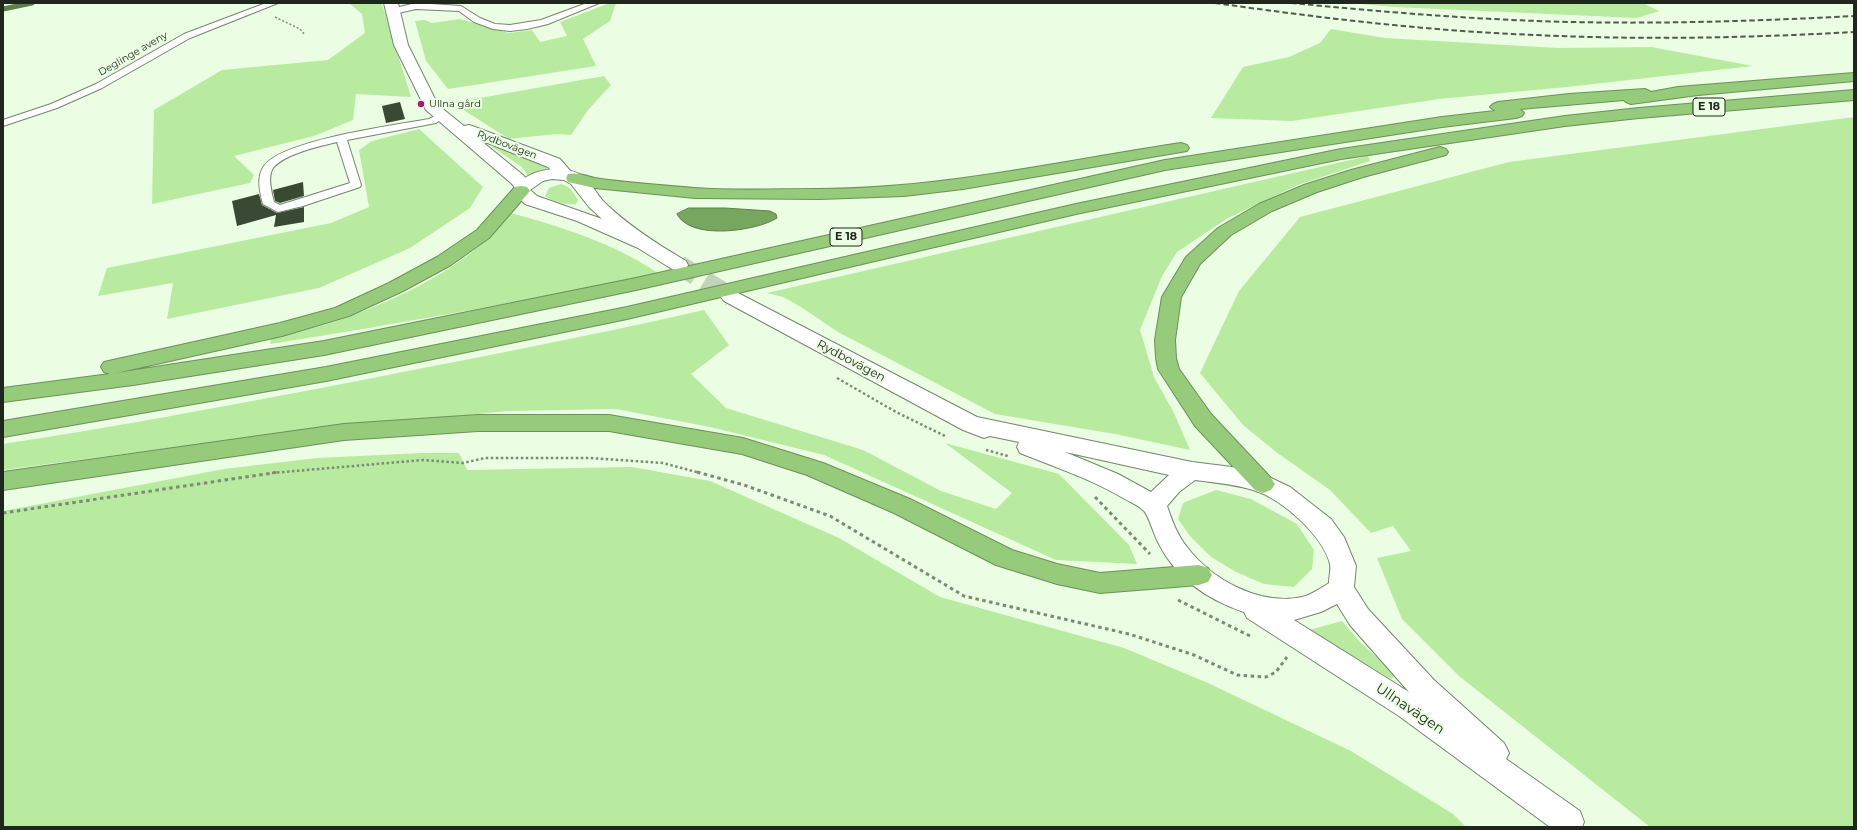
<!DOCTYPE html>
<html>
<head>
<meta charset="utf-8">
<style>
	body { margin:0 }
	#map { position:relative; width:1857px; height:830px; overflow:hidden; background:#ebfde3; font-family:Montserrat,sans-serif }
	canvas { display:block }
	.frame { position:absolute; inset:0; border:4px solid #1f261c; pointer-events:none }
</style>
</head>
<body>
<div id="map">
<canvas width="1857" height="830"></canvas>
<div class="frame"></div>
</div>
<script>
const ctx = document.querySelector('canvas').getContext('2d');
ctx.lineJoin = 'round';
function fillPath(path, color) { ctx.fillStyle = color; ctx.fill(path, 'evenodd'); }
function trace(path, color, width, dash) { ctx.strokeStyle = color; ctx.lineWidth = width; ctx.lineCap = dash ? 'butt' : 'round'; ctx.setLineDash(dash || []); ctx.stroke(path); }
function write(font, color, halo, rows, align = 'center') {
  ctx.font = font + ' Montserrat,sans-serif'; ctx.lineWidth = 4; ctx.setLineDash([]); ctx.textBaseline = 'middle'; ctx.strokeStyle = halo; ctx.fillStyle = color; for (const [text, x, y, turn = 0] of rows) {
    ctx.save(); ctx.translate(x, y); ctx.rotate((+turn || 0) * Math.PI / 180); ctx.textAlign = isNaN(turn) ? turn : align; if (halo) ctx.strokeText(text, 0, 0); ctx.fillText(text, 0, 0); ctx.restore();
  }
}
fillPath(new Path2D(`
	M349 3 382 4 411 97 356 94 353 120 314 136 234 156 254 175 250 183 152 204 154 110 222 70 328 60 365 33 362 14Z
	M610 3H616L610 21 583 39 596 66 448 89 426 61 415 21 425 20 432 23 460 19 509 33 532 30 540 42 567 36 560 22Z
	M1349 3H1643L1659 11 1637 18 1395 7Z
	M1331 29 1385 38 1558 48 1651 47 1753 66 1567 87 1439 99 1292 121 1211 118 1243 67 1289 57 1320 43Z
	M604 76 611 85 588 110 571 135 556 134 509 139 462 109 457 102Z
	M1854 117V827H1650L1459 676 1402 619 1377 558 1411 551 1393 526 1371 533 1330 490 1276 452 1243 425 1200 373 1239 291 1300 217 1509 162Z
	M419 129 483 187 470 208 410 248 319 288 167 319 173 283 98 296 107 268 331 223 369 207 359 150 372 141Z
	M492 147H496L541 164 548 168 528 176 522 167Z
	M1368 156 1370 161 1298 185 1228 218 1177 252 1162 276 1140 330 1154 377 1174 413 1190 450 1115 434 995 414 838 332 801 307 783 297 767 293Z
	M561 184C570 186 573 192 578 200L576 204C566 205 553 202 545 196L549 188Z
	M511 213C562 227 613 243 658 273 529 300 400 324 270 344L271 339C299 331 329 325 356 314 411 293 475 261 511 213Z
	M704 310 729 345 691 374 726 408 863 450 941 491 996 509 1012 493 945 443 1059 474 1129 545 1137 564 1056 560 824 455 710 427 616 409 508 411 275 434 3 470V444C110 428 215 408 321 388 449 363 577 339 704 310Z
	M423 453H459L467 470 632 467 710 481 839 538 940 597 1124 648 1208 683 1351 751 1453 814 1466 827H3V511L224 469 317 458Z
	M1216 490 1251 499 1297 524 1314 550 1312 569 1294 587 1264 584 1236 572 1211 557 1190 536 1178 519 1183 503Z
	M1342 621 1360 642 1396 675 1391 679 1309 630Z`), '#b8eba0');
const water = new Path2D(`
	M689 208H725L770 211 776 214 777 218C757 231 690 241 677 214Z`);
fillPath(water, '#77a75f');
trace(water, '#5d804b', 1);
trace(new Path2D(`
	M3 9 32 3`), '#5d804b', 5);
fillPath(new Path2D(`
	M400 102 405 119 386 123 382 106Z
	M303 182 304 196 280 203 275 201 273 190Z
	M259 194 262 205 277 213 304 207V222L274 227 276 215 237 226 232 201Z`), '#3a4934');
trace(new Path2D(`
	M679 265 731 297`), '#c2d2bb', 20, [20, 10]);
const service = new Path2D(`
	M266 3H278L190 38 102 88 57 108 3 126V120L51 104 96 84 184 34Z
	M416 3 461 6 480 18 495 24 510 25 541 20 587 3H599L548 24 527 29 510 31 493 29 474 22 459 11 416 9 394 14 390 11 391 9Z
	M441 113 446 116 436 123 347 140 361 185 360 187 303 206 278 212 263 204C260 192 256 177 264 166 282 140 396 125 429 119ZM337 142 350 183 280 205 274 202C272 193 267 177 273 168 284 154 320 146 337 142Z`);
const minor = new Path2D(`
	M384 3H398L408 45 438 105 464 126 469 125 475 127 560 159 573 174 571 178 565 179 559 178 548 167 480 140 523 175 532 186 529 190C520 192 517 190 511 183L426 110 394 45Z`);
const tertiary = new Path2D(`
	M560 169C567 170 575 171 581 175 591 181 596 194 605 203 629 226 657 244 686 261L688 265 686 269 679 271 672 269 638 248 577 221 525 204 512 191C524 174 540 169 560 169ZM552 179 564 180 571 184 589 207 602 219 537 196 530 190 543 181Z
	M731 291 738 293 977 417 1192 462 1232 467 1271 478 1290 487 1331 519 1344 537 1356 566 1354 587 1368 609 1434 680 1504 743 1509 753 1506 759 1580 811 1584 822 1582 827H1550L1399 716 1247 618 1244 612C1208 600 1176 578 1159 544 1154 536 1149 516 1144 511 1138 505 1130 502 1123 498 1091 479 1055 467 1020 453L1017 447 1019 442 990 436 984 438 963 430 724 301 721 297 724 293ZM1065 452 1169 475 1151 492 1118 474ZM1195 480C1216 483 1236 484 1256 491 1283 500 1323 536 1330 564 1331 570 1329 577 1329 583 1321 588 1311 595 1302 597 1260 606 1212 580 1187 547 1177 535 1172 520 1167 506L1179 492ZM1337 604 1350 625 1409 692 1294 620 1321 612Z`);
const motorway = new Path2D(`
	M1854 73V81L1698 95 1631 104 1626 102 1624 100 1520 109 1524 113 1522 116 1516 118 1442 127 1165 170 636 290 324 355 133 385 3 402V388L110 374 104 372 101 367 104 362 280 323 335 308 389 283 437 257 477 230 515 187 521 186 527 187 530 191 489 238 451 265 403 291 349 316 282 336 116 373 324 341 636 278 1165 160 1442 117 1495 111 1490 107 1493 104 1498 102 1569 94 1645 89 1651 92 1678 87Z
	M1854 90V100L1639 118 1565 126 1341 159 1076 214 627 319 326 381 3 437V421L326 367 627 307 1076 204 1341 149 1565 116 1639 108Z
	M1181 143 1187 145 1189 148 1187 151 963 189 904 196 820 199 695 198 595 188 568 182 566 178 568 174C577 172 586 176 595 178 627 183 661 185 694 188 735 191 777 189 818 189 941 189 1060 161 1181 143Z
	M1440 147 1446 149 1448 152 1446 155 1363 177 1317 192 1272 211 1231 235 1200 264 1181 297 1175 340 1176 358 1179 369 1211 414 1271 478 1275 484 1271 490 1263 493 1255 490 1195 426 1158 369 1156 358 1155 340 1162 297 1186 257 1218 228 1259 204 1304 185 1351 170Z
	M478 415H609L743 438 823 463 910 499 1012 550 1057 564 1100 573 1199 565 1208 568 1212 575 1208 582 1199 585 1100 593 1057 584 996 565 894 513 807 475 742 454 609 431H478L344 440 3 490V472L344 424Z`);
trace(service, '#75856e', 2);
trace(minor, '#75856e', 2);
trace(tertiary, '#75856e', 2);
trace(motorway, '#6c915a', 2);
trace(new Path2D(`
	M275 17 300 29 305 35`), '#7e8a78', 1.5, [2, 2]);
trace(new Path2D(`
	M837 378 896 412 947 437
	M986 450 1008 456
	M272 473 423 460 463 463 485 458H590L663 463 700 473`), '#7e8a78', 2.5, [2.5, 2.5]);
trace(new Path2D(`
	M697 472 744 485 830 516 964 596 1129 634 1194 655 1237 675 1266 677 1276 672 1287 657
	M1095 497 1150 554
	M3 513 279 472
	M1178 600 1250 636`), '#7e8a78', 3, [3.5, 3.5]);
fillPath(service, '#fff');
fillPath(minor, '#fff');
fillPath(tertiary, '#fff');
fillPath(motorway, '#95cb7b');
trace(new Path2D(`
	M1215 3C1321 18 1428 31 1535 35 1642 40 1748 38 1854 32
	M1291 3C1385 12 1478 20 1572 22 1666 24 1760 21 1854 16`), '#515b4d', 2, [5.5, 3]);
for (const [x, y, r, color] of [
	[421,104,4,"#9e1f73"]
]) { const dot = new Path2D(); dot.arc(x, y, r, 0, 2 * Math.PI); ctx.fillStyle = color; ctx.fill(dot); trace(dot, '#ebfde3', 1.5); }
write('10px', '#1f261c', '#ebfde3', [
	["Deglinge aveny",133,54,-30],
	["Rydbovägen",507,145,21]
]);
write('10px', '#1f261c', '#ebfde3', [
	["Ullna gård",429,104]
], 'left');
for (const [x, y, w] of [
	[1709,107,32],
	[846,237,32]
]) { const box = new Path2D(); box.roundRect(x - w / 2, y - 9, w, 18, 3); ctx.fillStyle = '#ebfde3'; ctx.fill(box); trace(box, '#1f261c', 1); }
write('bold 11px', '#1f261c', null, [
	["E 18",1709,107],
	["E 18",846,237]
]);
write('12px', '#1f261c', '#ebfde3', [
	["Rydbovägen",851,361,28]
]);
write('14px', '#1f261c', '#ebfde3', [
	["Ullnavägen",1410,709,34]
]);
</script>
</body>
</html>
